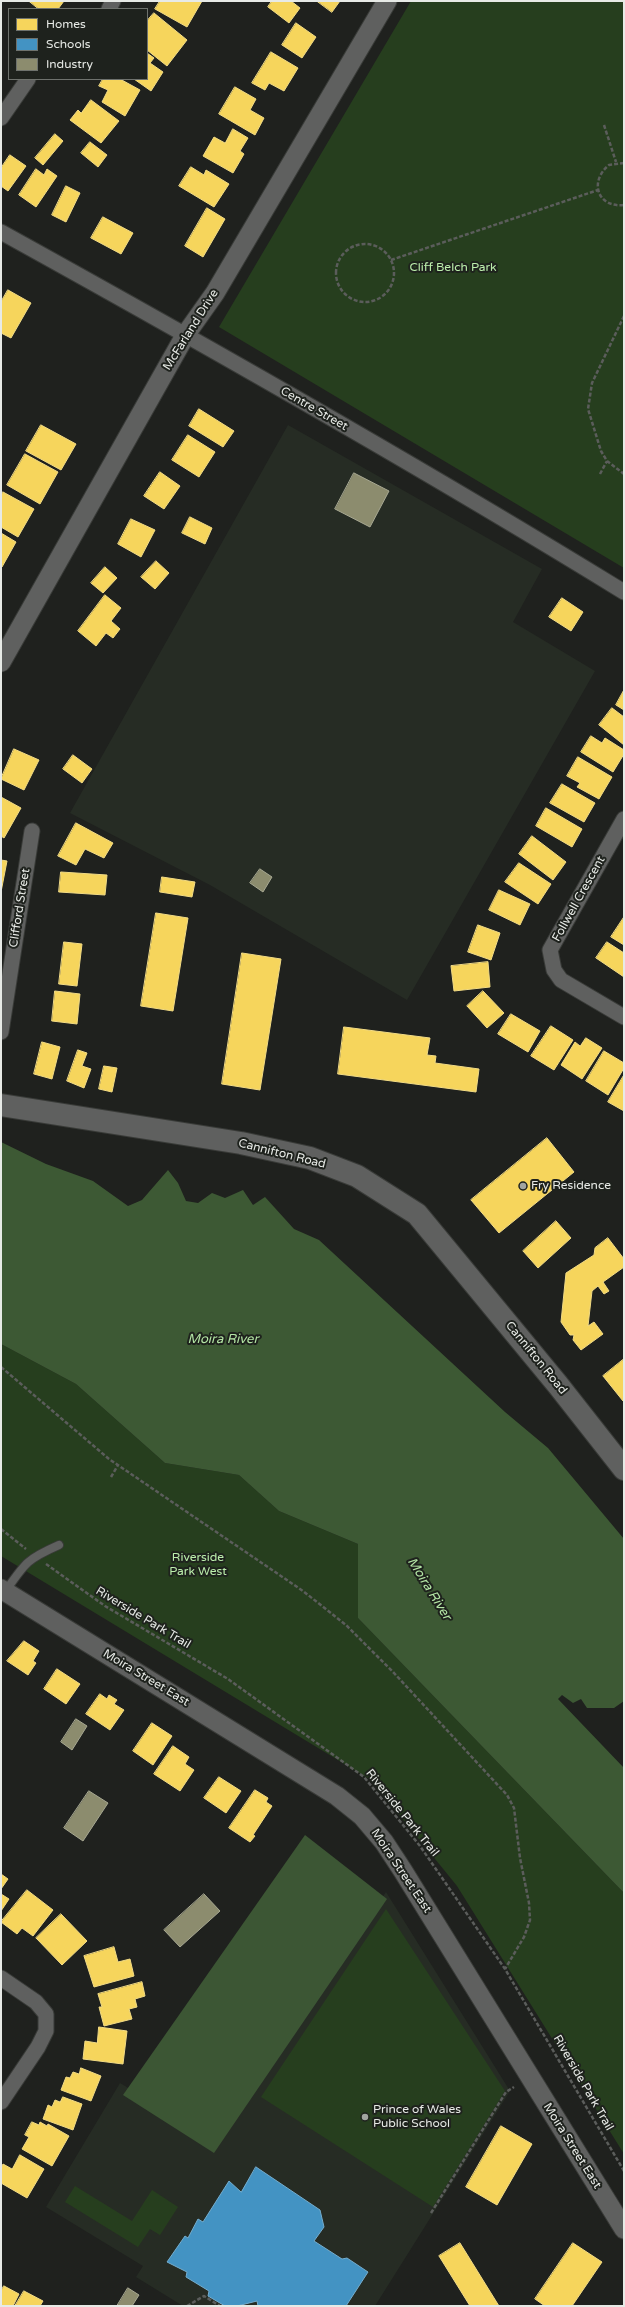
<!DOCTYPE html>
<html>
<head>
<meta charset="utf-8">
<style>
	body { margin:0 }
	#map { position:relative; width:625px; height:2307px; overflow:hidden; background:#1f211e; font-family:"Varela Round",sans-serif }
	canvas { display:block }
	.frame { position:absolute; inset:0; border:2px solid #e7eae6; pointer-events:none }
	.legend { position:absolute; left:8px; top:8px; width:140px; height:72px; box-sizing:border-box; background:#1e221d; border:1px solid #6e726d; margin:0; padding:5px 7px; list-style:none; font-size:12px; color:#e7eae6 }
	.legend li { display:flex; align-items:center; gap:8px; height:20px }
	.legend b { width:20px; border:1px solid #6e726d }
</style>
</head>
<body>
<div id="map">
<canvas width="625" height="2307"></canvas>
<div class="frame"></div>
<ul class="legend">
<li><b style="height:11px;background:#f6d55c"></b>Homes</li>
<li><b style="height:11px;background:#4393c3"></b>Schools</li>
<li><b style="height:11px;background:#8c8c6e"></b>Industry</li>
</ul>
</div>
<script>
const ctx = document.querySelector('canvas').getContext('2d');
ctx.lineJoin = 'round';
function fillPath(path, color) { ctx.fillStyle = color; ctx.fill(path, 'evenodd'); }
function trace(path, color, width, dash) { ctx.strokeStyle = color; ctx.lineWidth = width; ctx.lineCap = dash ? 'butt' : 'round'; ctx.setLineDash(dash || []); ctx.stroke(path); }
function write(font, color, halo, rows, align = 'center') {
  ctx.font = font + ' "Varela Round",sans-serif'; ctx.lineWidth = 4; ctx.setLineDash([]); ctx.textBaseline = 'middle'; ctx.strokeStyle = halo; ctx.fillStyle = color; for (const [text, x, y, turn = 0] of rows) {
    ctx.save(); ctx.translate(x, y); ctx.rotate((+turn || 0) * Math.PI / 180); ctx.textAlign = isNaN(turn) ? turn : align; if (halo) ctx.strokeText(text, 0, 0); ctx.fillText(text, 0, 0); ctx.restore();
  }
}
fillPath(new Path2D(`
	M288 425 542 569 513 622 595 671 407 1000 210 885 70 813Z
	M386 1892 510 2091 375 2306H183L136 2277 143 2266 46 2207 120 2083 219 2143Z`), '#262c24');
fillPath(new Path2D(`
	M411 1H624V568L219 327Z
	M1 1344 76 1384 165 1463 239 1475 279 1511 358 1544V1618L624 1893V2154L457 1886 371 1780 1 1556Z
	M386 1909 505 2091 433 2207 261 2097Z
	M75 2186 132 2221 152 2190 178 2207 160 2235 150 2229 138 2247 65 2202Z`), '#263e1e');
fillPath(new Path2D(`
	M305 1835 387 1899 214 2153 123 2095Z`), '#3c5634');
fillPath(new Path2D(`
	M1 1142 46 1164 93 1181 128 1206 142 1200 168 1170 178 1183 186 1201 198 1203 212 1193 225 1198 243 1190 253 1205 265 1197 294 1229 319 1240 505 1412 548 1448 624 1539V1701L614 1708H587L581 1699 573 1703 562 1695 558 1699 624 1768V1893L358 1618V1544L279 1511 239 1475 165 1463 76 1384 1 1344Z`), '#3d5934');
const homes = new Path2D(`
	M29 1H64L58 9H39Z
	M160 1H202L187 27 155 9Z
	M272 1H291L300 8 289 23 268 7Z
	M317 1H340L332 12Z
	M154 13 187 40 167 66 147 50V21Z
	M296 23 316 37 302 58 282 45Z
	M271 52 298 68 284 91 269 83 265 90 252 83Z
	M147 53 154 58 150 63 163 72 151 91 134 79H147Z
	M103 79H120L140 90 125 116 102 102 108 90 99 86Z
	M235 87 256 99 250 110 264 118 255 135 219 114Z
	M91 100 119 121 101 143 70 120 78 110 81 113Z
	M233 129 248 138 240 151 244 154 233 173 203 156 214 137 225 143Z
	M55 134 63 141 43 165 35 158Z
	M90 142 107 155 98 167 81 153Z
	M10 155 26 166 8 191 1 186V168Z
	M191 167 204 175 206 170 229 184 214 207 179 186Z
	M36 169 44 175 47 169 57 176 36 207 19 195Z
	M66 186 80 193 66 222 52 215Z
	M207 208 225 219 203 257 185 246Z
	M103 217 133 233 121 254 91 238Z
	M8 290 31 303 11 338 1 333V302Z
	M199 409 234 431 223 447 189 426Z
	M41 425 76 444 61 470 26 451Z
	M188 435 215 452 199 477 172 460Z
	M25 454 58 472 40 504 7 485Z
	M160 472 180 486 164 509 144 496Z
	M3 492 34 509 18 537 1 527V495Z
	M190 517 212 528 205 544 182 533Z
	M131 519 155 530 141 557 118 544Z
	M1 533 16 542 2 567H1Z
	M156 561 169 573 155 589 141 577Z
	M105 567 117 578 103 593 91 583Z
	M105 595 121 608 111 621 120 629 113 638 106 633 96 646 78 631Z
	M562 598 583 612 571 631 549 617Z
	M624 690V710L616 705Z
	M612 708 624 717V745L599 725Z
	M591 736 602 743 605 738 624 750V754L613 772 581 752Z
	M14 749 39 760 24 790 1 779Z
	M73 755 92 769 82 783 63 769Z
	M578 757 612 777 599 799 577 787 580 783 567 776Z
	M562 784 595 803 584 822 550 803Z
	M1 797 21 808 4 838 1 836Z
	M546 808 582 829 572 847 536 826Z
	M76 823 113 843 104 858 85 849 76 865 58 856Z
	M532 836 566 862 553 880 519 854Z
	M1 860 7 861 1 892Z
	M519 863 551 884 538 904 505 882Z
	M61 872 107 875 105 895 59 892Z
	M162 877 195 882 192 897 160 892Z
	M499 890 530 904 520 925 489 910Z
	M156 913 188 918 173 1011 141 1006Z
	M624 917V945L611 937Z
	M478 925 500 933 491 960 468 952Z
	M64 942 82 944 77 986 59 984Z
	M607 942 624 953V977L596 958Z
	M242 953 281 959 260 1090 222 1084Z
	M488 962 490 987 454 991 451 966Z
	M55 991 80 994 77 1024 52 1021Z
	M483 991 504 1013 487 1028 467 1006Z
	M511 1014 540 1031 528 1052 498 1034Z
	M551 1026 573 1040 554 1070 531 1056Z
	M344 1027 430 1038 427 1055 436 1056 435 1063 479 1069 476 1092 338 1074Z
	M586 1038 602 1048 582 1079 561 1065 575 1042 580 1046Z
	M42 1042 60 1047 52 1079 34 1074Z
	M78 1050 87 1053 82 1066 91 1069 84 1088 67 1081Z
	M604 1051 624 1063V1068L608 1095 586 1081Z
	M104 1066 117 1068 112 1092 99 1089Z
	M624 1075V1111L608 1102Z
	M547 1138 574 1172 499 1233 471 1200Z
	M556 1221 571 1238 538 1268 523 1251Z
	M608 1238 624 1259V1267L603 1282 609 1291 604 1294 598 1286 592 1291 588 1326 594 1322 603 1334 581 1350 573 1340 574 1335H570L561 1322 566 1273 594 1255 595 1248Z
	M624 1359V1401H623L603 1376Z
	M24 1641 39 1651 33 1661 36 1663 28 1675 7 1661Z
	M57 1669 80 1684 66 1704 44 1689Z
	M100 1694 107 1699 109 1695 117 1700 114 1704 124 1710 110 1730 86 1714Z
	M152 1723 172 1736 153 1765 133 1751Z
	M173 1746 189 1757 185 1764 194 1770 180 1791 154 1774Z
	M219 1777 241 1791 226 1813 204 1798Z
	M255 1790 268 1798 266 1802 272 1806 253 1835 255 1836 250 1842 229 1828Z
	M1 1874 8 1879 1 1889Z
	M27 1890 53 1910 33 1936 22 1928 17 1934 1 1922Z
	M1 1894 9 1899 1 1911Z
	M61 1914 87 1941 62 1965 36 1938Z
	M114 1947 118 1962 130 1959 134 1976 94 1987 84 1956Z
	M142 1982 145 1996 135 1999 137 2007 129 2009 132 2019 104 2026 99 2007H102L98 1994Z
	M99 2027 127 2031 123 2064 83 2059 85 2041 97 2043Z
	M81 2068 101 2076 91 2101 61 2090 66 2077 70 2078 73 2072 79 2074Z
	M63 2097 82 2104 73 2130 43 2119 48 2105 52 2107 55 2100 60 2102Z
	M32 2122 39 2125 40 2122 47 2126 48 2124 69 2136 52 2166 22 2149 29 2137 25 2135Z
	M501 2126 532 2144 497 2205 466 2187Z
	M20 2155 44 2169 27 2198 1 2183V2168L3 2164 12 2169Z
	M460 2243 499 2306H470L439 2256Z
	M573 2243 602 2262 572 2306H545L535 2299Z
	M4 2286 19 2294 13 2306H1V2291Z
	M24 2291 43 2301 40 2306H15Z`);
fillPath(homes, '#f6d55c');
trace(homes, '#f2db85', 1);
const schools = new Path2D(`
	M256 2167 320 2210 324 2227 314 2241 342 2259 347 2258 368 2272 346 2306H258L257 2301 237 2306H225L208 2296 209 2291 186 2277 187 2272 167 2262 185 2236 188 2238 198 2219 203 2222 229 2181 241 2192Z`);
fillPath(schools, '#4393c3');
trace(schools, '#74adce', 1);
const industry = new Path2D(`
	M354 473 389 491 370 527 335 509Z
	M260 869 272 877 263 892 250 883Z
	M76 1719 87 1726 72 1750 61 1742Z
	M89 1791 108 1803 83 1841 64 1828Z
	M204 1894 220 1911 180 1947 164 1930Z
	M128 2288 139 2295 132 2306H117Z`);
fillPath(industry, '#8c8c6e');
trace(industry, '#a7a892', 1);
const service = new Path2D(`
	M5 1592C25 1563 27 1559 59 1545`);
const minor = new Path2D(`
	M109 9 113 1
	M1 118 28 79
	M1 232C211 348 419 466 624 592
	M624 819 550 950 554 970 561 980 624 1017
	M1 1032 32 831
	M1 1978 36 2002 46 2014V2031L38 2047 1 2102`);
const tertiary = new Path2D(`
	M1 662 186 334 215 293 387 1
	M1 1589 337 1796 362 1816 384 1842 403 1871 624 2229`);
const secondary = new Path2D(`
	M1 1105 241 1143 310 1158 357 1176 417 1214 558 1385 624 1469`);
trace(service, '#393b38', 10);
trace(minor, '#393b38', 17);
trace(tertiary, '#393b38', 21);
trace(secondary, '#393b38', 24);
trace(new Path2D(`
	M604 125 616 162
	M624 163 609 165C589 181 597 208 624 205
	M336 273a29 29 0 1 1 58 0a29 29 0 1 1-58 0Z
	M391 260 598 190
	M624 316 592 383 588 409 601 451 607 461 624 474
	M600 474 607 461
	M1 1367 109 1459 303 1591 346 1625 394 1673 507 1795 514 1808 520 1858 529 1903 530 1920 524 1937 505 1969
	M111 1477 118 1465
	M1 1529 26 1549
	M46 1564 105 1606 228 1679 364 1777 420 1846 505 1969 624 2171
	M431 2213 506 2092 514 2087
	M187 2306 204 2296 220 2306`), '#5b5d5b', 2.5, [4, 2]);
trace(service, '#5f605f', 8);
trace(minor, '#5f605f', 15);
trace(tertiary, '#5f605f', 19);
trace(secondary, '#5f605f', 22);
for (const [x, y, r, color] of [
	[523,1186,4,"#a1a4a0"],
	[365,2117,4,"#a1a4a0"]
]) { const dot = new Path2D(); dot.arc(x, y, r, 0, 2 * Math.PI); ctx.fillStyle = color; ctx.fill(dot); trace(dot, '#1e221d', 1.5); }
write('12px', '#bceeac', '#1e221d', [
	["Cliff Belch Park",453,268],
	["Riverside",198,1558],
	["Park West",198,1572]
]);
write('12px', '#e7eae6', '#1e221d', [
	["McFarland Drive",191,330,-58],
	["Centre Street",314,409,30],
	["Follwell Crescent",579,899,-61],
	["Clifford Street",20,908,-81],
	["Cannifton Road",282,1154,14],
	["Cannifton Road",536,1358,51],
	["Riverside Park Trail",143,1618,31],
	["Moira Street East",146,1678,31],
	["Riverside Park Trail",402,1813,51],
	["Moira Street East",401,1871,56],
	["Riverside Park Trail",583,2083,60],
	["Moira Street East",572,2146,58]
]);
write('12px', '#e7eae6', '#1e221d', [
	["Fry Residence",531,1186],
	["Prince of Wales",373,2110],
	["Public School",373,2124]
], 'left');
write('italic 13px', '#b4e6a5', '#1e221d', [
	["Moira River",223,1340],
	["Moira River",429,1589,58]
]);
</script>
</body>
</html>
